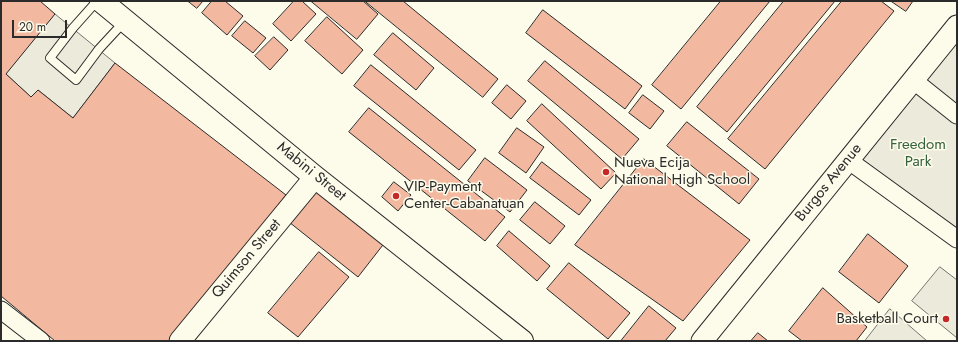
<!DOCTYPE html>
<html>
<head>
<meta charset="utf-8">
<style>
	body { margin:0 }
	#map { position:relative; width:958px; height:342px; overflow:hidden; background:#fdfbea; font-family:Jost,sans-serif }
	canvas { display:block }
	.frame { position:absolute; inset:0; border:2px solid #2b2b2b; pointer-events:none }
	.scale { position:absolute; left:12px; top:20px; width:55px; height:18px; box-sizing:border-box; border:2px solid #2b2b2b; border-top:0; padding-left:5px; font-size:12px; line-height:14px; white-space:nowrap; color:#2b2b2b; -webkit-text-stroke:3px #fdfbea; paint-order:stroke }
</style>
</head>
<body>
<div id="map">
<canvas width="958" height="342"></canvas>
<div class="frame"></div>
<div class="scale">20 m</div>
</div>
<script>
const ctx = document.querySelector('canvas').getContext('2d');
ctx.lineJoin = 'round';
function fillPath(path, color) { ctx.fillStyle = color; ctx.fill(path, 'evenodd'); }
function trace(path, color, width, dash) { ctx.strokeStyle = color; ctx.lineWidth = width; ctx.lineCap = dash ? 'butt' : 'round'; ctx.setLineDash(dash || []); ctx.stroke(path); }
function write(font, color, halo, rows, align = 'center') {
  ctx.font = font + ' Jost,sans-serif'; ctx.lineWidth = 3; ctx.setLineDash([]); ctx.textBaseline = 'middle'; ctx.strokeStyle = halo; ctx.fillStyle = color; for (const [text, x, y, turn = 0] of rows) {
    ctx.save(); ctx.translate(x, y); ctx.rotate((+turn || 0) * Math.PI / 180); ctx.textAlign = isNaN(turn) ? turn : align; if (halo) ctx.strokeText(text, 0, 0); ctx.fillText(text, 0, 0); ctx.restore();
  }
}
const green = new Path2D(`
	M957 43V231L863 160Z
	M940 267 957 280V338L912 301Z
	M890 309 927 341H865Z`);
fillPath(green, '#ecebdb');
trace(green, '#74746e', 1);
const parking = new Path2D(`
	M55 14 115 63 73 118 38 90 31 97 6 74Z`);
fillPath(parking, '#eceadb');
trace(parking, '#74746e', 1);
const building = new Path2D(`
	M1 1H40L55 14 6 74 31 97 38 90 73 118 115 63 286 195 171 341H55L1 296Z
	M188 1H203L197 8Z
	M212 1H225L243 16 227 35 202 13Z
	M294 1H302L316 14 291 41 273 24Z
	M311 1H363L378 14 357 39Z
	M365 1H403L498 79 483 97Z
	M721 1H770L681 109 652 85Z
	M784 1H835L727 132 697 107Z
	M842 1H881L894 11 765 169 728 139Z
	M891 1H913L906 11Z
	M543 10 642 86 625 109 526 33Z
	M327 17 363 50 342 74 305 41Z
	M245 21 266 38 253 53 232 36Z
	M393 33 434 68 416 90 374 55Z
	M274 37 288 50 270 70 255 56Z
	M545 61 639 139 622 159 528 81Z
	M371 65 476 150 459 170 354 86Z
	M507 85 526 101 511 119 492 103Z
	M643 95 664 111 650 129 629 113Z
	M542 104 616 173 601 189 527 121Z
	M369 108 505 217 485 241 349 132Z
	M687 122 759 179 739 204 667 146Z
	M517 128 544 147 526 173 499 153Z
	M485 158 527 190 510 212 468 181Z
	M644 159 750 240 683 321 575 245Z
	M542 162 591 200 579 215 530 178Z
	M394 182 411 195 398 211 382 197Z
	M319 186 386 241 358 277 289 222Z
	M535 202 565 226 550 244 520 220Z
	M509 231 550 266 537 281 497 246Z
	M868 234 908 266 879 303 839 272Z
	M319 252 349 277 298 337 268 313Z
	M569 263 630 313 608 339 547 289Z
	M823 288 867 327 856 341H802L789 331Z
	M649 306 676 328 665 341H621Z
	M758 333 768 341H751Z`);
fillPath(building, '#f2b8a0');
trace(building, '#2b2b2b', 1);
const service = new Path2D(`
	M97 1 73 28 50 58 76 80 99 49 124 22`);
const minor = new Path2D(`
	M913 80 957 115
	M848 160 957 239
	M1 310 41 341`);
const tertiary = new Path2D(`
	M180 341 315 177
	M702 341 957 26`);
const secondary = new Path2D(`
	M101 1 315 177 522 341`);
trace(service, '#2b2b2b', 10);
trace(minor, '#2b2b2b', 19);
trace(tertiary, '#2b2b2b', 23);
trace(secondary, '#2b2b2b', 24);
trace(service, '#fdfbea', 8);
trace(minor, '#fdfbea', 17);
trace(tertiary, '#fdfbea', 21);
trace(secondary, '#fdfbea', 22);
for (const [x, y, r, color] of [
	[606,172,4,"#c62828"],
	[396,196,4,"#c62828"],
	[946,319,4,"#c62828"]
]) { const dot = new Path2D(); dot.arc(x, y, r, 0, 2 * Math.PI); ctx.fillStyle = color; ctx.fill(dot); trace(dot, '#fdfbea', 1.5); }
write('15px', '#34623c', '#fdfbea', [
	["Freedom",918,145],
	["Park",918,162]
]);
write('15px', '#2b2b2b', '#fdfbea', [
	["Nueva Ecija",614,163],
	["National High School",614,180],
	["VIP-Payment",404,187],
	["Center-Cabanatuan",404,204],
	["Basketball Court",938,319,"right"]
], 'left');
write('15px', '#2b2b2b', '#fdfbea', [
	["Mabini Street",311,172,39],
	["Burgos Avenue",829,183,-51],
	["Quimson Street",247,259,-50]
]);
</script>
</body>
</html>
